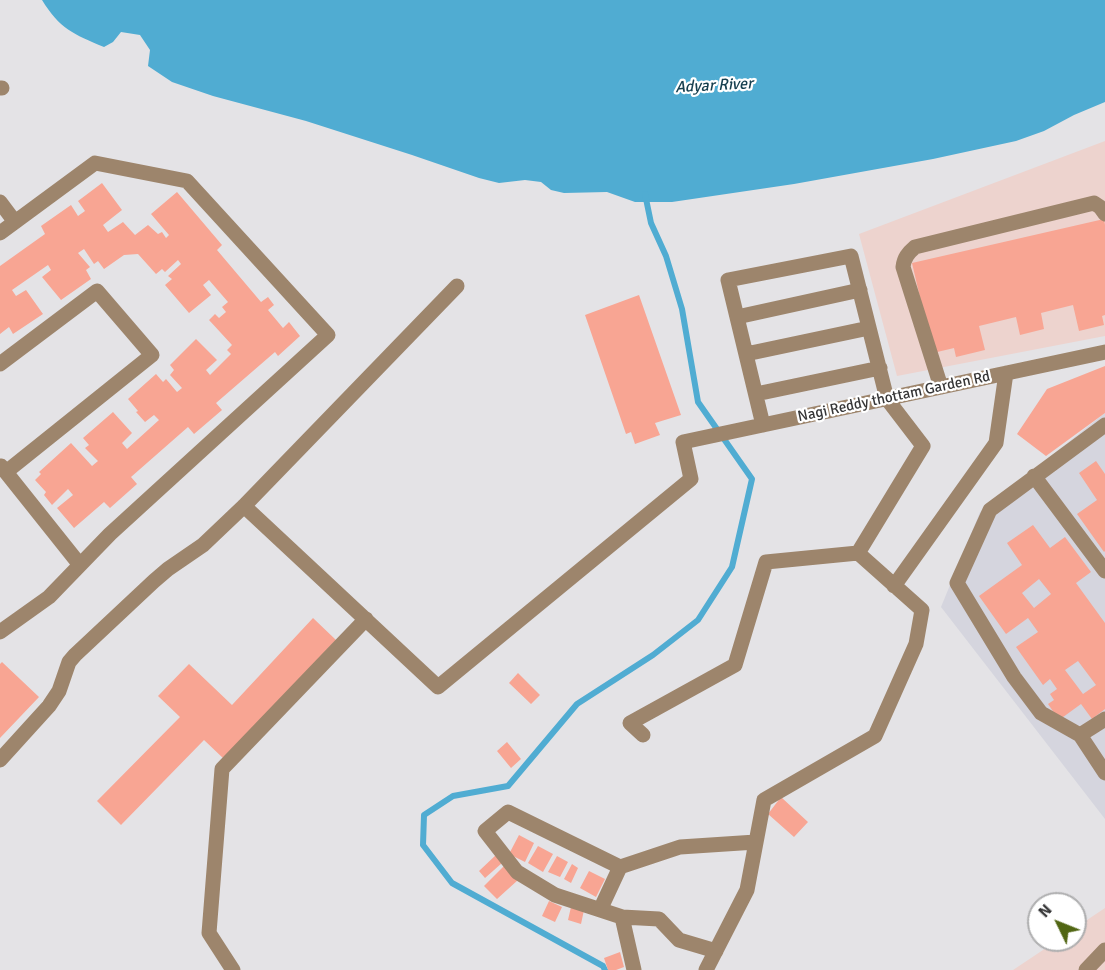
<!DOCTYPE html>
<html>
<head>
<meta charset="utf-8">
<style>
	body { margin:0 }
	#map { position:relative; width:1105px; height:970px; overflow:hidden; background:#e4e3e6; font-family:Signika,sans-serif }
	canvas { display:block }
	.north { position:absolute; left:1027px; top:892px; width:60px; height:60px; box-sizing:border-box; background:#fff; border:2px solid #aeaeaf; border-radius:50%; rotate:313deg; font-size:16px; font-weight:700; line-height:24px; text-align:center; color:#353536 }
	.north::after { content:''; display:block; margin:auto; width:21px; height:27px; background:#516613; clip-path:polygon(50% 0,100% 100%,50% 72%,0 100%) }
</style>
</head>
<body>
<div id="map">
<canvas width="1105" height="970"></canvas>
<div class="north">N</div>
</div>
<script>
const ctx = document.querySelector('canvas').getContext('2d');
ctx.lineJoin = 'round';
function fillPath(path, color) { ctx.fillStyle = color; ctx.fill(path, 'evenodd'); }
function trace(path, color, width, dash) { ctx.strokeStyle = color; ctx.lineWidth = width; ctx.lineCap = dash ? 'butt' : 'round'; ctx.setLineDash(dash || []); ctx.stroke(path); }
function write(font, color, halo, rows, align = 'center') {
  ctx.font = font + ' Signika,sans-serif'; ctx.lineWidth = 4.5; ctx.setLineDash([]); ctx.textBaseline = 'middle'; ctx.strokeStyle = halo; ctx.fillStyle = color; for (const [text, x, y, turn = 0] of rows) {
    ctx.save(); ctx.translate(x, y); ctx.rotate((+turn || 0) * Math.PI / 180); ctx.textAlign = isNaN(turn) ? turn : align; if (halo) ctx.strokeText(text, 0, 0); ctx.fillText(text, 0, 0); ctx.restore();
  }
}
fillPath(new Path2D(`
	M1105 413V819L941 607 980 512Z`), '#d5d5de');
fillPath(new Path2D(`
	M1105 141V336L897 376 859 234Z
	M1105 908V970H1013L1058 940H1075V928Z`), '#edd3ce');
fillPath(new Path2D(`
	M42 0H1105V102L1074 115 1044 131 1016 141 933 159 794 184 672 202H635L607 192 564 193 551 190 541 182 525 180 499 183 479 178 412 155 306 121 213 96 172 82 148 66 150 50 140 35 121 32 113 42 104 47C73 34 60 29 42 0Z`), '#50acd2');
trace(new Path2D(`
	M605 970 603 966 452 883 423 845 424 815 453 796 508 786 577 704 653 655 698 620 732 567 752 479 698 402 682 309 666 256 651 223 645 194`), '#50acd2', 6);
fillPath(new Path2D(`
	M102 183 122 210 103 225 108 232 123 222 135 235 148 225 158 234 162 232 166 238 169 235 151 214 177 192 222 245 217 250 261 302 268 297 274 305 268 310 283 328 289 322 300 336 278 356 275 352 216 403 222 410 194 434 188 427 131 477 137 484 110 508 104 502 74 528 57 508 73 495 68 489 52 505 44 495 46 492 35 480 41 474 39 472 71 443 92 466 98 461 85 448 89 445 83 438 113 412 132 433 122 443 127 449 159 420 154 415 145 422 136 412 138 411 128 399 156 374 163 382 166 379 177 392 182 388 170 375 174 370 170 365 196 339 217 360 206 370 210 375 231 354 227 350 232 345 209 320 215 314 219 318 226 312 222 307 228 302 209 280 203 285 211 295 189 313 165 285 172 279 168 276 181 264 178 260 165 272 162 269 156 274 138 254 124 255 104 269 98 261 94 264 84 249 78 253 90 267 86 270 91 279 61 300 42 277 51 270 48 265 12 290 16 296 26 290 43 314 13 334 9 327 0 334V266L45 234 41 226 71 205 78 216 85 211 78 201Z
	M1104 219 1105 225V315L1102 316 1104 325 1079 331 1073 305 1041 313 1044 329 1020 335 1016 317 979 326 985 350 956 357 954 348 933 353 912 263Z
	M639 295 681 415 655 423 660 435 635 444 631 432 626 434 585 315Z
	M1105 366V413L1046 456 1017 434 1047 389Z
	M1096 461 1105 474V551L1104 552 1077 514 1097 500 1079 473Z
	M1033 525 1050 548 1065 537 1091 572 1076 583 1105 623V709L1092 719 1081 704 1059 720 1048 704 1054 700 1050 694 1057 689 1050 679 1043 685 1016 647 1038 632 1028 618 1006 634 979 596 1022 565 1007 543ZM1039 579 1051 594 1034 608 1022 593ZM1078 661 1096 685 1083 694 1065 670Z
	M313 618 336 640 224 759 204 740 121 825 97 801 180 717 158 696 189 664 232 705Z
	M2 662 39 697 0 738V664Z
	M518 673 540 695 531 704 509 683Z
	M507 742 521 759 511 768 497 751Z
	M781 797 808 822 794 837 768 814Z
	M519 835 534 843 525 862 509 854Z
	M538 846 553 854 543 872 528 863Z
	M497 854 502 863 485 878 479 871Z
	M557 856 568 862 560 877 548 872Z
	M572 864 578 868 571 883 564 879Z
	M505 865 518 880 497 899 484 886Z
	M589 871 605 879 596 897 580 888Z
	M549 901 562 907 555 922 542 916Z
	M571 907 584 910 581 924 568 920Z
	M620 952 624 967 616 970H608L604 958Z`), '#f8a593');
trace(new Path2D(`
	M0 88H2
	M0 202 15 222
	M0 233 95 163 187 181 328 335 110 534 49 597 0 632
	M737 317 860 290
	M746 354 869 328
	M0 364 97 291 152 355 6 472
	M941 387 903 267C904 258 908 253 915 247L1094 203 1100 207 1105 214
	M756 394 880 368
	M763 425 728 280 851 256 887 399 923 446 858 553
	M1 466 80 565
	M1034 476 1105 571
	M244 506 438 687 691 479 683 442 1105 352
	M894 586 996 443 1006 373
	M1105 719 1080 735 1105 773
	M643 735 630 723 735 665 766 562 858 553 922 610 916 644 875 736 764 800 747 890 706 970
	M1080 735 1041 713 1014 677 957 583 990 510 1105 425
	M0 760 49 706 59 691 69 662 75 655 154 581 168 569 203 545 244 506 457 286
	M600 910 620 867
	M622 917 659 919 679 940 716 951
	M233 970 209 933 222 769 366 619
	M634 970 622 917 555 895 517 872 485 831 508 812 620 867 680 847 756 842
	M1086 970 1105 950`), '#9d856c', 15);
write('15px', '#353536', '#fff', [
	["Nagi Reddy thottam Garden Rd",894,397,-12]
]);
write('italic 16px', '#174050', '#fff', [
	["Adyar River",714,86,-3]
]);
</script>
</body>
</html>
